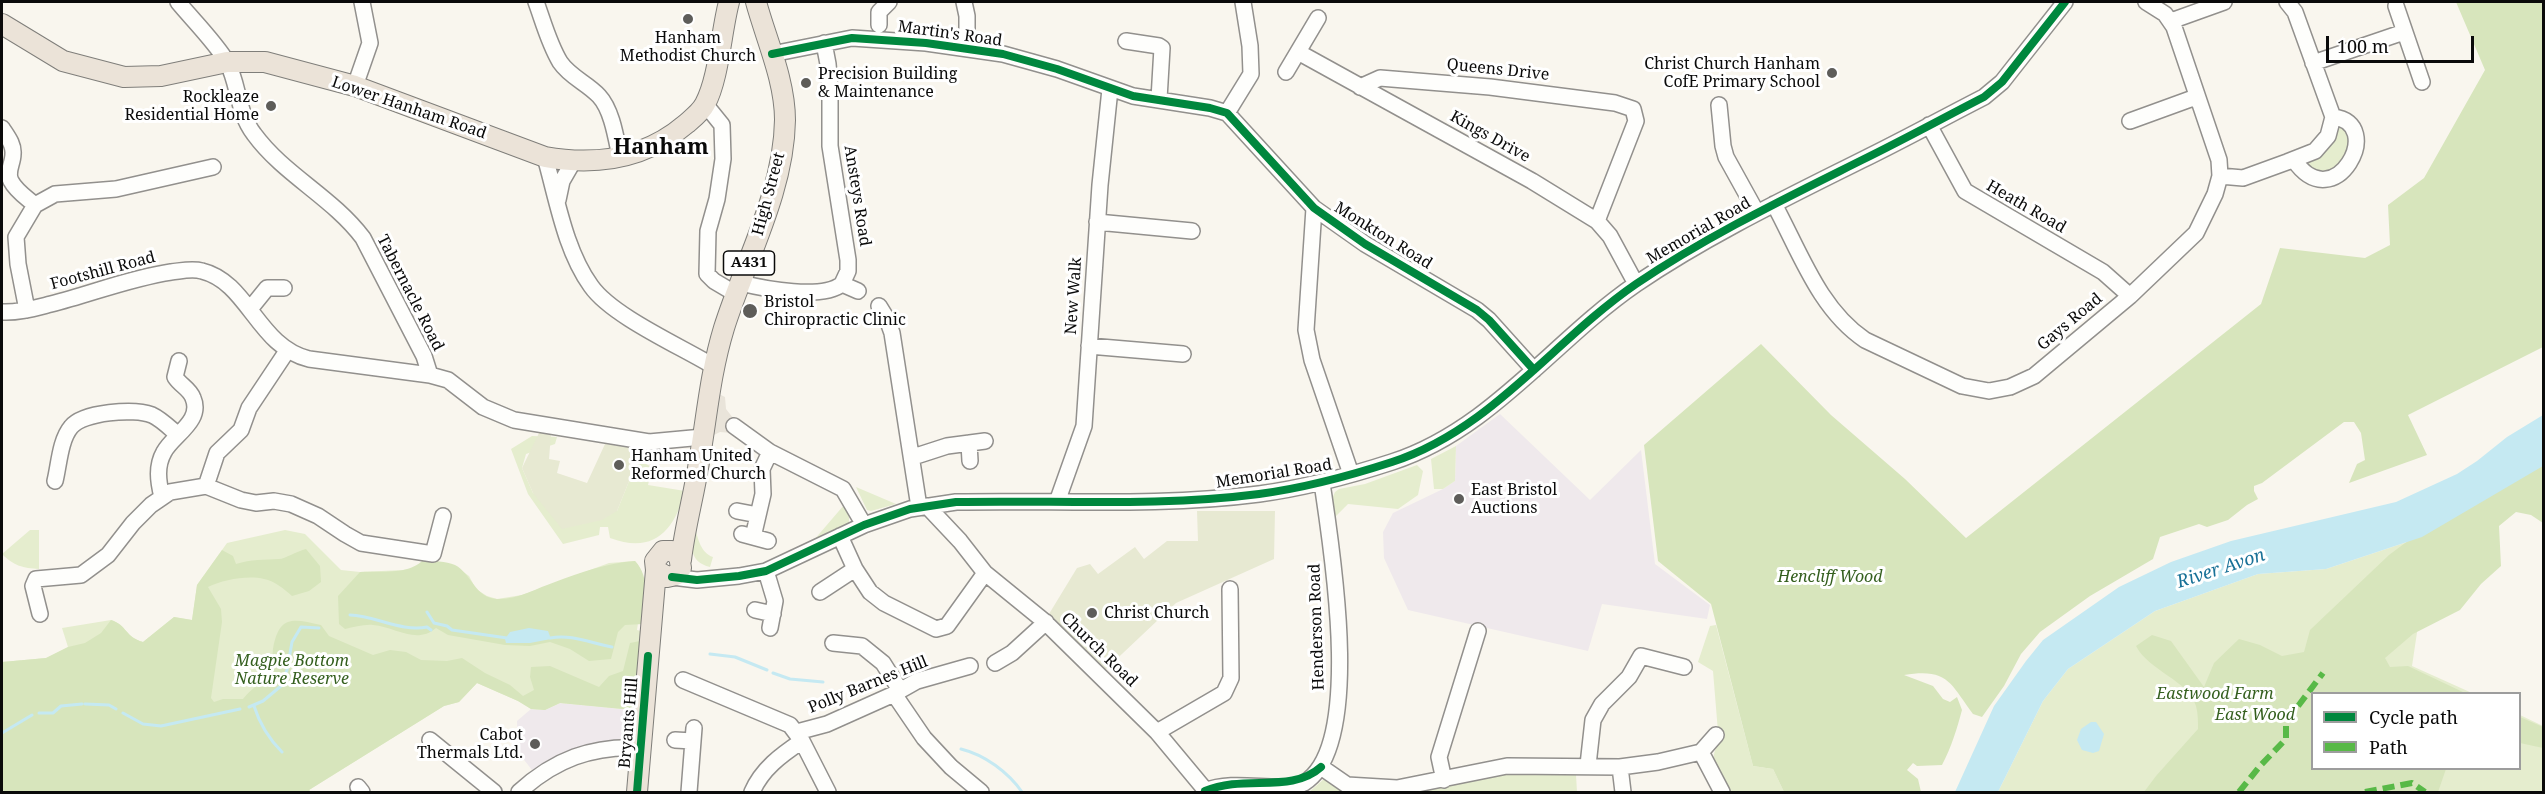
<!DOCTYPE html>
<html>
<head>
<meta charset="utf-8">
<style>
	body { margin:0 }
	#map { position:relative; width:2545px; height:794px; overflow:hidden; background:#f9f6ee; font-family:"Noto Serif",serif }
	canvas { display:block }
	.frame { position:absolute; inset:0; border:3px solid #0a0a0a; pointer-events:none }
	.legend { position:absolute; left:2311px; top:692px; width:210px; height:78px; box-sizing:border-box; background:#fff; border:2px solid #9d9d9d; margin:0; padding:8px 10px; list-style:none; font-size:18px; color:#0a0a0a }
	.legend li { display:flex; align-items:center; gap:12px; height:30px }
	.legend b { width:30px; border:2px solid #9d9d9d }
	.scale { position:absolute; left:2326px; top:36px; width:148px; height:27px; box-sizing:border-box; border:3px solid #0a0a0a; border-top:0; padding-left:8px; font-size:18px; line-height:21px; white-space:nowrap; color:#0a0a0a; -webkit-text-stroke:4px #fff; paint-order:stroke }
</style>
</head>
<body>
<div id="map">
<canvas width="2545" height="794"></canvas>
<div class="frame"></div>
<ul class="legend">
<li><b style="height:8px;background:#00873e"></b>Cycle path</li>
<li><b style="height:8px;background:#58b947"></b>Path</li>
</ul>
<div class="scale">100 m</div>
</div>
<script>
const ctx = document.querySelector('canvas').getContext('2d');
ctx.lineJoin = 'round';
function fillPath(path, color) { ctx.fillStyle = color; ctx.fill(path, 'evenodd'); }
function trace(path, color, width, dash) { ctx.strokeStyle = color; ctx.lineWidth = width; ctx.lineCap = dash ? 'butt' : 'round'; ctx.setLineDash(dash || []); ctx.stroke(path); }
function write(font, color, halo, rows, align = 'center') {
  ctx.font = font + ' "Noto Serif",serif'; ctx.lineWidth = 6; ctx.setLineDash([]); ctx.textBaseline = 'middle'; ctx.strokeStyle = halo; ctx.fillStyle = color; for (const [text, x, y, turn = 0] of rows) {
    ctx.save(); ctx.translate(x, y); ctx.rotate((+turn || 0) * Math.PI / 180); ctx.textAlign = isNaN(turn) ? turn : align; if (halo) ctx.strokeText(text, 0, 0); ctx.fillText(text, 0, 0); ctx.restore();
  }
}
fillPath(new Path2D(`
	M1500 414 1590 500 1641 450 1655 564 1710 605 1707 619 1602 604 1588 651 1408 610 1384 558 1383 532 1393 513 1443 489 1455 481 1456 446Z
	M560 703 633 710 630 737 627 740 567 751 532 770 521 756 518 755 517 721 531 709 545 710Z`), '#efe9ec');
fillPath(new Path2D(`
	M2340 123 2350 136 2345 164 2325 176 2302 164C2327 156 2333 146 2340 123Z
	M532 436 557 437 555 444 526 454 522 468 533 493 617 511 642 449 647 451 646 464 652 467 648 485 685 491C674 532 653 554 610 538L608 527H600L599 535 563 544 528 494 511 449Z
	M1456 446 1455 481 1443 489H1434L1431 459Z
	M1417 465 1423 471 1418 495 1398 509 1348 504 1334 518 1331 501 1335 492 1339 489 1365 484Z
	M856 487 896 504 871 511 867 510Z
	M844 505 849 517V523L814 540Z
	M695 528C698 539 701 553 713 557L710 567C689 562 690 545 695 528Z
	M30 530H39V569C23 568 14 566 2 554Z
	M285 530 305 534 341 570 360 572 403 570 454 565 469 576 476 589 487 596 497 599 522 595 609 563 635 561C650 577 644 603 643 624L638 623 637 630 641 631 633 710 560 703 545 710 531 709 518 701 477 683 459 702 444 706 309 790 311 792H2V662L46 658 68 647 62 628 111 620C127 625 125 637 143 642L174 617 192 620 197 585 227 543Z
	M2422 537 2429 552 2412 666 2472 693 2312 694V768H2520V715L2543 726V792H1998L2043 701 2068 669 2155 611 2258 574 2326 569Z
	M1716 625 1753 766 1773 769 1784 792H1728C1718 771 1705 759 1722 739L1718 732 1713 671 1698 662 1710 626Z
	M1504 773 1576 775 1577 792H1408Z
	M1324 779 1340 790V792H1309Z`), '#e5edce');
fillPath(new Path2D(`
	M2456 2H2543V347L2408 415 2427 455 2349 483 2357 464 2365 460 2361 433 2354 422H2344L2262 483 2254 486V491L2258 499 2247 505 2228 520 2207 527 2199 524 2160 537 2153 559 2090 596 2040 632 2021 654 2004 686 1982 717 1973 714C1950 683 1948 668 1904 675L1933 686 1943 699 1950 702 1957 697 1962 710C1957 729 1951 748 1942 765L1917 766 1913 763 1907 770 1918 779 1921 792H1784L1773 769 1753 766 1711 604 1658 561 1644 445 1761 344 1831 415 1905 479 1966 538 2261 304 2280 248 2365 258 2390 245 2388 205 2424 178 2485 70Z
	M2543 460V523L2531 515 2516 512 2499 526 2501 566 2481 584 2460 610 2413 634 2385 658 2390 667 2408 666 2465 693 2312 694V768L2446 769 2438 792H2144L2156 776 2198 729C2198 722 2198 713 2196 706 2188 680 2149 671 2136 646L2152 635 2171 641 2204 687 2214 663 2239 639 2260 645 2282 656 2304 652 2310 630 2389 555 2432 523Z
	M306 549 320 566 321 582 309 591 292 596C284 589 275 581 264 579 247 575 223 580 208 587L221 609 222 622 211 698 214 702 223 699H243C250 689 264 682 269 672 273 664 272 657 273 649 279 614 294 619 321 625L329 636 373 655 390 650 406 652 421 660 447 661 462 658 485 673 510 685 523 696 534 690 530 677 531 667 550 666 599 687 609 676 623 671 630 643 640 641 633 710 560 703 545 710 531 709 518 701 477 683 459 702 444 706 309 790 311 792H2V662L46 658 68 647 85 643 101 633 111 620C127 625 125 637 143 642L174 617 192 620 197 585 222 550 233 556 236 564C251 559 265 560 279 559 285 559 297 551 306 549Z
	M423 560C433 561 446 561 455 565 472 574 475 598 497 599 517 600 537 588 555 582 582 572 607 563 635 561 651 578 645 603 643 624L625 625 618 632 611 659 589 661 570 649 550 642 530 646 505 645 448 635 436 628C416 645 396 627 373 625 365 624 354 627 345 629L339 624 338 596 360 572C380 571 409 575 423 560Z
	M2520 717 2543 727V748L2520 743Z`), '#d7e5bc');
fillPath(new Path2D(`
	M540 431 551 434 549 459 560 461 557 473 587 483 605 444 642 449 617 511 602 520 562 529 533 493 522 468Z
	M1197 511H1275L1274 559 1176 603 1105 670 1049 614 1077 568 1090 564 1098 574 1135 547 1144 559 1167 541H1198Z`), '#e7e9d2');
fillPath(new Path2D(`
	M719 394 725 397 726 409 737 423 731 433 720 432 712 436Z`), '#e9e4da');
fillPath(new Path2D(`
	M2543 415V466L2422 537 2326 569 2258 574 2155 611 2068 669 2043 701 1998 792H1955L1994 706 2026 661 2043 640 2119 587 2171 562 2231 541 2396 502 2457 474 2477 461 2507 437Z
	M529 628 548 631 551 639 530 643H506L505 639 510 632Z
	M2091 722H2096L2104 734 2099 751 2093 753 2082 750 2077 740 2081 729Z`), '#c5e9f2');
trace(new Path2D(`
	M427 612 434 623 447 626 452 630 507 638
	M350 615C376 616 401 632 427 627L431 630
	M550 638C572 634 590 643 612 647
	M710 654 735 657 767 670
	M773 673 790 679 823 682
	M85 704 109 705 116 709
	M254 706C260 725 268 738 282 752
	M249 707 263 701 281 686 287 670 292 642 301 627 319 628
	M39 713H53L61 706 82 704
	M123 713 143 724 161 726 240 709
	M2 733 32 715
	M961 749C985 755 1008 772 1022 792`), '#c5e9f2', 3);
const minor = new Path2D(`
	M178 2C192 19 216 43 227 62 239 84 237 112 254 134 284 175 332 197 363 238L424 356 430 375 448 380 483 407 514 420 649 442 703 437
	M536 2C543 21 549 44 560 62 570 77 587 83 599 96 612 110 616 138 620 157
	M964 2 967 16V48
	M2396 6 2422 82
	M2171 21 2224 2
	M879 25V12L889 2
	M1126 41 1159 46 1162 48 1159 99
	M824 43 828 64 830 87
	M1298 52 1532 181 1597 221 1610 236 1636 284
	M772 54 852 38 926 43 1003 54 1057 69 1133 96 1210 108 1227 113 1314 208 1365 244 1477 310 1489 320 1534 370
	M2313 63 2404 32
	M1286 72 1318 18
	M355 86 370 43 362 2
	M1360 87 1380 78 1490 87 1615 103 1633 109 1636 121 1597 221
	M830 95V146L848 260V271L842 284 858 291
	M705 104 722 125 723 159 717 199 708 231 707 274 714 281 736 294
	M1719 105 1723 146 1726 157 1757 213
	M1227 113 1251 74 1250 46 1243 2
	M2130 121 2196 97
	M1929 125 1965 191 2103 272 2130 296
	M2 128C7 136 14 144 13 154 13 164 6 172 11 181 16 191 27 198 35 205
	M545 157C557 199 565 250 591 286 612 316 680 346 713 366
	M2294 160C2335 220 2387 122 2333 117
	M2220 176 2243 178 2287 162 2315 151 2328 136 2333 117 2295 12 2287 2
	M558 200 562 181 573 162
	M1774 204C1800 252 1819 309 1865 340L1962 386 1989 391 2010 387 2034 376 2130 296 2196 233 2215 194 2220 176 2219 160 2174 27 2165 14 2146 2
	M1314 208 1306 330 1312 360 1351 474
	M1097 222 1192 231
	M741 283C765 289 822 300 842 284
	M879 306 887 319 892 333 919 507
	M250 309 267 288H284
	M27 310 18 264 16 237 35 205 55 194 116 189 213 167
	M2 312C18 313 35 308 51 304 91 294 130 278 171 272 181 271 192 268 202 271 248 282 258 347 309 359L430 375
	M1089 346 1183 354
	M734 426 770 452 843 489 864 525
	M969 443 970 461
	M913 457 947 446 985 441
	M55 481C59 465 60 440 71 427 83 412 134 408 152 415 161 419 170 428 178 435
	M206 486 217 453 241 430 249 408 287 351
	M162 497C158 481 156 466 164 452 173 435 203 421 193 398 190 389 180 385 175 377L179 361
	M1057 502 1084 426 1100 185 1110 89
	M927 506 960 541 985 573 1044 621 1157 732 1207 792
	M737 511 758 515
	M742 534 768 541
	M840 536 855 569 870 592 884 603 936 629 947 626 985 573
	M753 537 763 494 762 469 770 452
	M766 571 775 601 770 628
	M672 577 697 580 739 576 766 571 864 525 910 509 956 502C1056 500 1159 507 1259 494 1304 488 1349 476 1392 462 1491 430 1553 341 1636 284 1707 236 1784 199 1862 160 1903 140 1943 118 1984 97L2002 82 2065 2
	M820 592 855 569
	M755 610 773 614
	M40 614 33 586 36 579 81 575 108 555 133 523 151 505 170 492 206 486 241 500 256 503 274 501 291 504 318 516 345 534 361 543 433 554 443 516
	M833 643 862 646 883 663 900 690
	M995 663 1012 653 1046 622
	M683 680 790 725 802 741 828 792
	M894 694 924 738 951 767 981 792
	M797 732 827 724 894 694 917 681 970 666
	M1157 732 1224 693 1231 678 1230 589
	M430 740 494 792
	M675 740 693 741
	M1701 752 1722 792
	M1588 765 1593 720 1602 704 1629 677 1641 656 1684 667
	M1321 767 1347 785 1397 788 1507 766 1620 767 1658 762 1701 752 1716 735
	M1620 767 1623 792
	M1444 780 1439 757 1478 631
	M358 787 362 792
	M1205 791C1235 778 1281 794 1304 783 1365 746 1331 545 1322 483
	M519 792C554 760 592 745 641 748
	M689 792 694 728
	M752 792C762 769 781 755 802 741`);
const major = new Path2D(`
	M2 24 63 61 124 77 161 76 227 62H265L355 86 545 157C596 166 645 159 686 124 693 118 701 112 705 104 719 78 721 32 729 2
	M681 560C685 526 694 495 699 462 707 416 710 374 724 328 745 261 784 192 785 120 785 80 766 39 756 2
	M637 792 656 570 655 561 663 551H672L679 556 681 568 676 575 667 577 656 570`);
trace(minor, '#92908d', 18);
trace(major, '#7f7e7a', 22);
trace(minor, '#fefefc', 15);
trace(major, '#ebe3d8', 20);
trace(new Path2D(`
	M2239 792 2260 766 2286 739V722L2323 673
	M2365 792 2412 783 2425 792`), '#58b947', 6, [12, 6]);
trace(new Path2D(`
	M772 54 852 38 926 43 1003 54 1057 69 1133 96 1210 108 1227 113 1314 208 1365 244 1477 310 1489 320 1534 370
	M672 577 697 580 739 576 766 571 864 525 910 509 956 502C1056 500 1159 507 1259 494 1304 488 1349 476 1392 462 1491 430 1553 341 1636 284 1707 236 1784 199 1862 160 1903 140 1943 118 1984 97L2002 82 2065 2
	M1205 791C1245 774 1291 794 1321 767
	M637 792 648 656`), '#00873e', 8);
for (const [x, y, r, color] of [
	[688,19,6,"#5e5d5a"],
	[1832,73,6,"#5e5d5a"],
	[806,83,6,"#5e5d5a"],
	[271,106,6,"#5e5d5a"],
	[750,311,8,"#5e5d5a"],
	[619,465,6,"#5e5d5a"],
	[1459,499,6,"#5e5d5a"],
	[1092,613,6,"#5e5d5a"],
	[535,744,6,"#5e5d5a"]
]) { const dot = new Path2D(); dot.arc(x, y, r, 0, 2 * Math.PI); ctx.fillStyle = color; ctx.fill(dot); trace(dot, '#fff', 2); }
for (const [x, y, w] of [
	[749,263,51]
]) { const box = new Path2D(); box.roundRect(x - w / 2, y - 12, w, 24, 4.5); ctx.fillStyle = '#fff'; ctx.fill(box); trace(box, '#0a0a0a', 1.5); }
write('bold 15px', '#0a0a0a', null, [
	["A431",749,263]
]);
write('16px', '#0a0a0a', '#fff', [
	["Martin's Road",950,34,8],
	["Queens Drive",1498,70,6],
	["Lower Hanham Road",409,108,19],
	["Kings Drive",1490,137,29],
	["High Street",769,194,-75],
	["Ansteys Road",857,196,81],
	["Heath Road",2026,207,30],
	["Memorial Road",1699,231,-30],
	["Monkton Road",1383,236,32],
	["Footshill Road",103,271,-15],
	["Tabernacle Road",410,293,63],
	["New Walk",1074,296,-86],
	["Gays Road",2070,322,-40],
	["Memorial Road",1274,474,-9],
	["Henderson Road",1317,627,-92],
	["Church Road",1099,650,44],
	["Polly Barnes Hill",868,685,-22],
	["Bryants Hill",629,723,-85]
]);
write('16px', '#0a0a0a', '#fff', [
	["Hanham",688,38,"center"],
	["Methodist Church",688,56,"center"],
	["Christ Church Hanham",1820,64,"right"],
	["CofE Primary School",1820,82,"right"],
	["Precision Building",818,74],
	["& Maintenance",818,92],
	["Rockleaze",259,97,"right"],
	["Residential Home",259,115,"right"],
	["Bristol",764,302],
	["Chiropractic Clinic",764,320],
	["Hanham United",631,456],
	["Reformed Church",631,474],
	["East Bristol",1471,490],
	["Auctions",1471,508],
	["Christ Church",1104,613],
	["Cabot",523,735,"right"],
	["Thermals Ltd.",523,753,"right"]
], 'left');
write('italic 16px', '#345f1e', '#fff', [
	["Hencliff Wood",1830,577],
	["Magpie Bottom",292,661],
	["Nature Reserve",292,679],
	["Eastwood Farm",2215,694],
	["East Wood",2255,715]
]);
write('italic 18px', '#197197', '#fff', [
	["River Avon",2221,569,-18]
]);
write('bold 22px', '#0a0a0a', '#fff', [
	["Hanham",661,148]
]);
</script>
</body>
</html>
